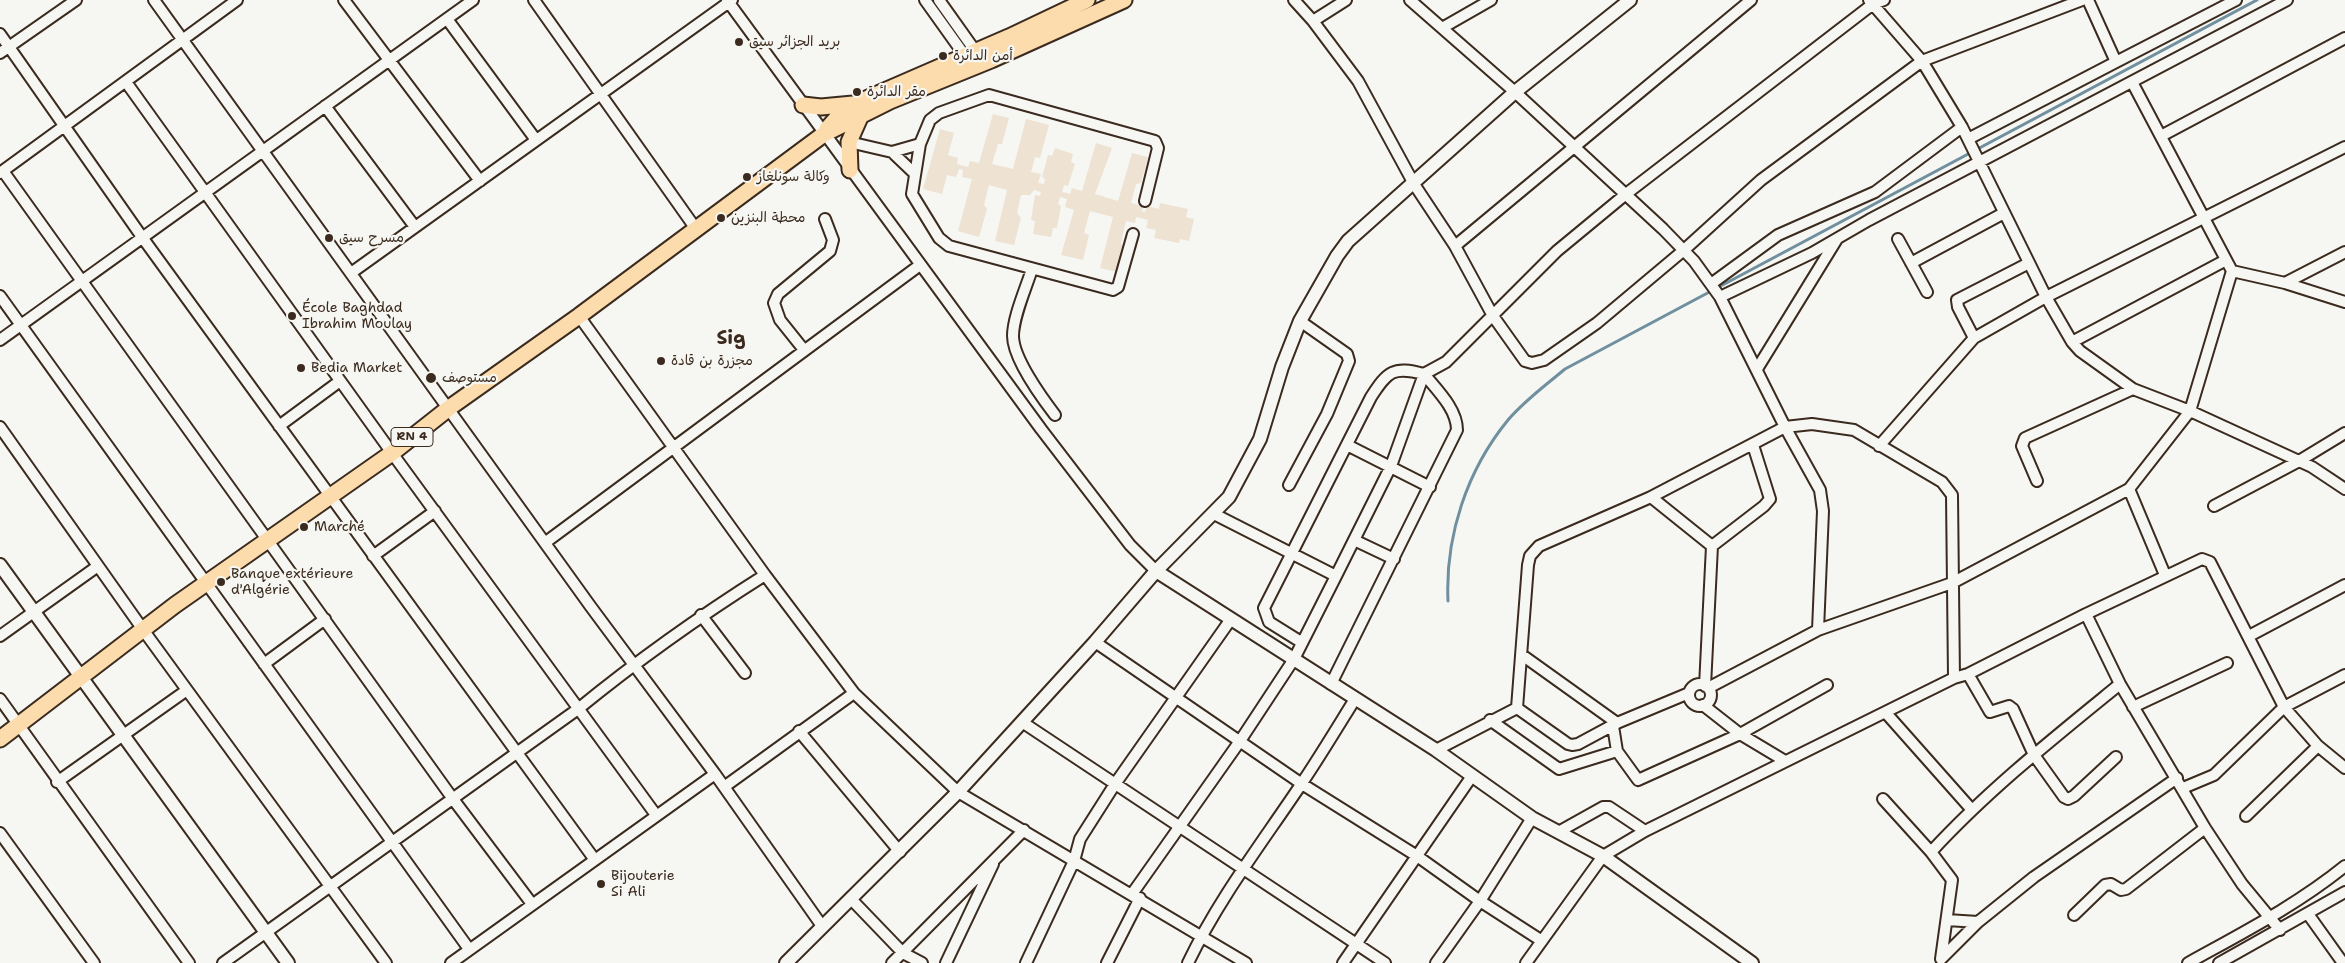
<!DOCTYPE html>
<html>
<head>
<meta charset="utf-8">
<style>
	body { margin:0 }
	canvas { display:block; background:#f6f6f2 }
</style>
</head>
<body>
<canvas width="2345" height="963"></canvas>
<script>
const ctx = document.querySelector('canvas').getContext('2d');
ctx.lineJoin = 'round';
function fillPath(path, color) { ctx.fillStyle = color; ctx.fill(path, 'evenodd'); }
function trace(path, color, width, dash) { ctx.strokeStyle = color; ctx.lineWidth = width; ctx.lineCap = dash ? 'butt' : 'round'; ctx.setLineDash(dash || []); ctx.stroke(path); }
function write(font, color, halo, rows, align = 'center') {
  ctx.font = font + ' "Shantell Sans","Playpen Sans Arabic",sans-serif'; ctx.lineWidth = 4.5; ctx.setLineDash([]); ctx.textBaseline = 'middle'; ctx.strokeStyle = halo; ctx.fillStyle = color; for (const [text, x, y, turn = 0] of rows) {
    ctx.save(); ctx.translate(x, y); ctx.rotate((+turn || 0) * Math.PI / 180); ctx.textAlign = isNaN(turn) ? turn : align; if (halo) ctx.strokeText(text, 0, 0); ctx.fillText(text, 0, 0); ctx.restore();
  }
}
fillPath(new Path2D(`
	M993 114 1009 118 1002 144H998L992 164 1013 169 1026 119 1049 125 1040 158 1035 157 1031 172 1041 174 1038 183 1044 184 1045 179 1042 177 1048 155 1052 156 1055 148 1073 154 1071 162 1075 164 1068 186 1064 185 1062 192 1070 194 1072 188 1082 191 1096 143 1112 148 1095 194 1118 201 1132 153 1148 157 1141 183 1136 184 1131 203 1143 206 1142 211 1145 212 1147 206 1159 209 1160 203 1188 209 1186 217 1194 219 1189 241 1180 239 1179 243 1154 238 1156 230 1146 228 1148 220 1136 217 1135 223 1126 221 1121 243 1123 247 1117 272 1100 268 1113 217 1090 211 1084 233 1089 235 1083 260 1061 255 1074 210 1065 207 1067 199 1060 197 1058 204 1061 206 1057 228H1053L1051 237 1033 234 1035 221 1031 220 1035 195 1040 196 1041 192 1034 190 1030 195H1021L1017 213 1021 218 1014 245 995 241 1007 190 989 185 984 205 987 209 979 237 958 231 972 179 962 177 963 170 959 169 956 177 947 175 942 194 923 189 940 129 954 133 948 155 958 158 957 164 968 167 970 161 979 163Z`), '#eee2d3');
trace(new Path2D(`
	M1448 601C1445 536 1467 470 1508 420 1525 400 1546 385 1565 369L2257 0`), '#70909f', 3);
const minor = new Path2D(`
	M154 0 591 607 715 774 822 926
	M344 0 480 181
	M534 0 696 229
	M727 0 1041 429 1130 545 1156 571
	M925 0 965 56
	M939 0 976 52
	M1294 0 1313 21 1358 81 1414 184 1455 246 1493 316 1525 361 1532 363 1544 360 1597 323 1684 250 1761 180 1922 61 2082 0
	M1410 0 1515 92 1663 229 1694 261 1720 297 1785 427 1820 490 1823 511 1818 630
	M1869 0 1922 61 1962 127 2046 297 2072 342 2080 351 2133 389 2190 411 2312 467 2345 489
	M2088 0 2116 62 2236 0
	M447 19 536 140
	M1313 21 1346 0
	M1442 28 1491 0
	M0 34 142 237 595 860
	M0 53 76 0
	M126 82 392 453 656 815
	M325 106 415 227
	M2161 136 2345 38
	M1968 139 2116 62
	M849 142 892 152 920 144
	M892 152 914 173
	M3 171 453 799 532 904
	M0 173 237 0
	M1133 234 1118 287 1113 290 949 246 939 238 912 194 920 144 930 120 939 113 989 95 1155 141 1158 148 1145 201
	M1898 239 1927 292
	M1455 246 1751 0
	M1911 263 2004 213
	M1032 269C1026 288 1013 317 1013 336 1013 358 1042 398 1055 415
	M2232 271 2285 283 2345 302
	M351 273 732 0
	M2285 283 2345 252
	M1711 284 1778 235 1875 192 1962 127
	M0 296 469 949
	M1720 297 1812 253 1869 220 2287 0
	M579 316 765 575 854 693 958 792 1246 963
	M1974 338 1958 307 1957 300 2029 263
	M0 340 473 0
	M2072 342 2226 260
	M804 350 780 320 774 303 778 294 830 251 833 240 825 219
	M1757 369 1837 239
	M279 426 340 381
	M0 427 144 631 386 963
	M1347 445 1430 487
	M1879 446 1974 338 2046 297 2345 147
	M2037 481 2022 446 2025 438 2133 389
	M1289 485 1327 414 1349 361 1347 354 1300 321
	M2129 489 2165 575
	M1651 497 1712 546 1705 686
	M2214 506 2299 461 2345 433
	M1354 540 1394 559
	M546 542 920 265
	M1712 546 1764 506 1770 499 1753 445
	M373 556 435 511
	M2086 614 2120 684 2205 828 2242 884 2280 930
	M701 615 745 673
	M0 636 98 566
	M2249 636 2345 585
	M1095 642 1302 784 1417 856 1480 901 1542 941
	M1301 642 1269 622 1264 608 1371 397C1388 371 1393 366 1424 374L1446 362 1557 251 1626 194 1873 4 1884 0
	M1522 655 1617 723
	M264 664 325 619
	M1968 674 1990 712 2009 706 2013 709 2034 755 2064 797 2068 799 2074 796 2116 757
	M1331 684 1457 430C1457 409 1437 390 1424 374L1391 466 1336 576
	M1689 695a11 11 0 1 1 22 0a11 11 0 1 1-22 0Z
	M1708 688 1818 630 1952 583 2129 489 2190 411 2232 271 2132 82
	M0 699 189 963
	M1703 705 1740 734 1785 761
	M2133 707 2227 663
	M1517 708 1528 565 1530 556 1539 546 1651 497 1785 427 1812 424 1854 430 1942 482 1952 495 1954 678
	M1886 713 1972 810
	M1490 720 1559 769 1617 751 1613 726
	M1022 722 1385 963
	M799 731 900 852
	M1436 750 1517 708 1568 744 1572 745 1578 744 1617 723 1689 693
	M1617 751 1638 780 1740 734 1827 685
	M57 782 187 690
	M724 787 854 693
	M2183 788 2214 775 2284 707 2345 675
	M1883 799 1931 852
	M2246 816 2318 746
	M1560 831 1603 807H1609L1645 831
	M0 833 94 963
	M1132 894 1240 741 1294 659 1336 576 1214 514
	M852 900 903 953 922 963
	M2308 914 2343 963
	M2074 915 2105 885 2111 884 2121 890 2126 889 2205 828
	M1947 920 1978 922
	M1941 959 1952 880 1931 852C1988 790 2055 737 2120 684
	M1941 959 1978 922 2034 877 2177 778
	M223 963 578 709C638 660 700 616 765 575
	M451 963 715 774
	M892 963 1024 830
	M946 963 993 864
	M1026 963 1074 861 1080 839 1115 784 1231 619
	M1107 963 1140 898
	M1188 963C1218 900 1261 844 1300 786 1319 758 1337 728 1355 699
	M1343 963 1472 776
	M1436 963 1480 901 1532 818
	M1526 963 1603 856 1645 831 1954 678 1968 674 2086 614 2202 559 2210 562 2284 707 2318 746 2345 768
	M2188 963C2242 933 2297 905 2345 866
	M2219 963 2345 892`);
const tertiary = new Path2D(`
	M0 565 288 963
	M1156 571 1436 750 1532 818 1603 856 1752 963
	M786 963 958 792 1095 642 1156 571 1229 497 1260 439 1282 367 1300 321 1337 256 1348 241 1515 92 1630 0`);
const primary = new Path2D(`
	M803 105 821 107 853 104
	M827 129 842 112 857 103 1009 37 1087 0
	M850 170 849 142 861 115
	M0 739 175 605 392 453 449 408 579 316 824 134 890 101 991 60 1124 0`);
trace(minor, '#3b2a1e', 14);
trace(tertiary, '#3b2a1e', 16);
trace(primary, '#3b2a1e', 19);
trace(minor, '#f6f6f2', 10);
trace(tertiary, '#f6f6f2', 12);
trace(primary, '#fcdcac', 15);
for (const [x, y, r, color] of [
	[739,42,5,"#3b2a1e"],
	[943,56,5,"#3b2a1e"],
	[857,92,5,"#3b2a1e"],
	[747,177,5,"#3b2a1e"],
	[721,218,5,"#3b2a1e"],
	[329,238,5,"#3b2a1e"],
	[292,316,5,"#3b2a1e"],
	[661,361,5,"#3b2a1e"],
	[301,368,5,"#3b2a1e"],
	[431,378,6,"#3b2a1e"],
	[304,527,5,"#3b2a1e"],
	[221,582,5,"#3b2a1e"],
	[601,884,5,"#3b2a1e"]
]) { const dot = new Path2D(); dot.arc(x, y, r, 0, 2 * Math.PI); ctx.fillStyle = color; ctx.fill(dot); trace(dot, '#f6f6f2', 2); }
for (const [x, y, w] of [
	[412,437,42]
]) { const box = new Path2D(); box.roundRect(x - w / 2, y - 9.5, w, 19, 4); ctx.fillStyle = '#f6f6f2'; ctx.fill(box); trace(box, '#3b2a1e', 1); }
write('bold 12px', '#3b2a1e', null, [
	["RN 4",412,437]
]);
write('14px', '#3b2a1e', '#f6f6f2', [
	["بريد الجزائر سيق",749,42],
	["أمن الدائرة",953,56],
	["مقر الدائرة",867,92],
	["وكالة سونلغاز",757,177],
	["محطة البنزين",731,218],
	["مسرح سيق",339,238],
	["École Baghdad",302,308],
	["Ibrahim Moulay",302,324],
	["مجزرة بن قادة",671,361],
	["Bedia Market",311,368],
	["مستوصف",442,378],
	["Marché",314,527],
	["Banque extérieure",231,574],
	["d'Algérie",231,590],
	["Bijouterie",611,876],
	["Si Ali",611,892]
], 'left');
write('bold 19px', '#3b2a1e', '#f6f6f2', [
	["Sig",731,339]
]);
</script>
</body>
</html>
